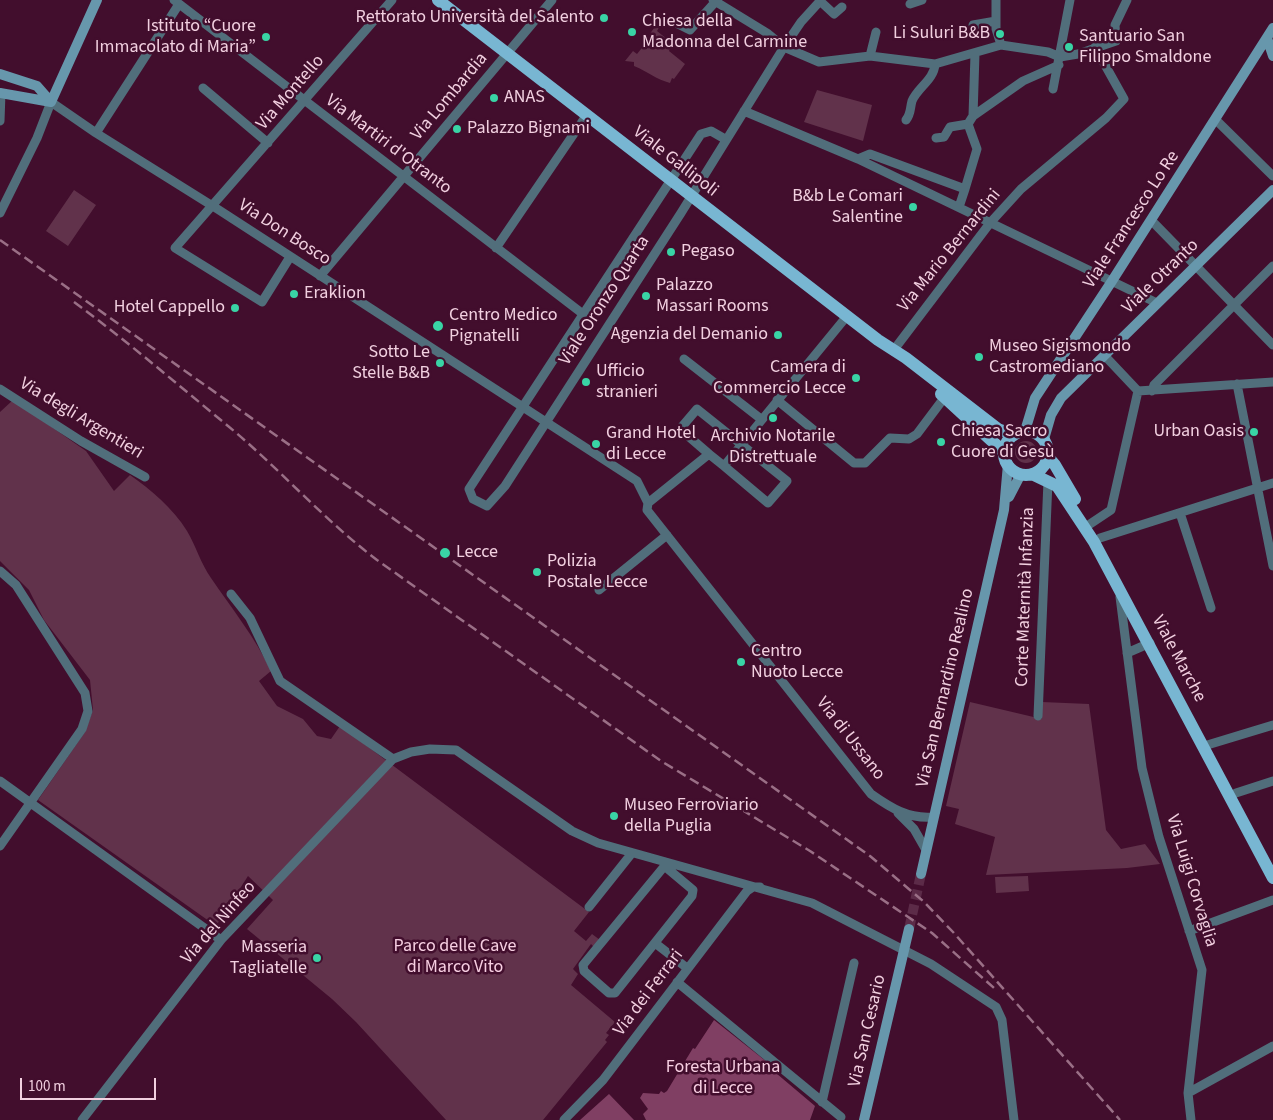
<!DOCTYPE html>
<html>
<head>
<meta charset="utf-8">
<style>
	body { margin:0 }
	#map { position:relative; width:1273px; height:1120px; overflow:hidden; background:#420e2d; font-family:"Source Sans 3",sans-serif }
	canvas { display:block }
	.scale { position:absolute; left:20px; top:1078px; width:136px; height:22px; box-sizing:border-box; border:2px solid #f2d0e0; border-top:0; padding-left:6px; font-size:15px; line-height:18px; white-space:nowrap; color:#f2d0e0; -webkit-text-stroke:4px #420e2d; paint-order:stroke }
</style>
</head>
<body>
<div id="map">
<canvas width="1273" height="1120"></canvas>
<div class="scale">100 m</div>
</div>
<script>
const ctx = document.querySelector('canvas').getContext('2d');
ctx.lineJoin = 'round';
function fillPath(path, color) { ctx.fillStyle = color; ctx.fill(path, 'evenodd'); }
function trace(path, color, width, dash) { ctx.strokeStyle = color; ctx.lineWidth = width; ctx.lineCap = dash ? 'butt' : 'round'; ctx.setLineDash(dash || []); ctx.stroke(path); }
function write(font, color, halo, rows, align = 'center') {
  ctx.font = font + ' "Source Sans 3",sans-serif'; ctx.lineWidth = 5; ctx.setLineDash([]); ctx.textBaseline = 'middle'; ctx.strokeStyle = halo; ctx.fillStyle = color; for (const [text, x, y, turn = 0] of rows) {
    ctx.save(); ctx.translate(x, y); ctx.rotate((+turn || 0) * Math.PI / 180); ctx.textAlign = isNaN(turn) ? turn : align; if (halo) ctx.strokeText(text, 0, 0); ctx.fillText(text, 0, 0); ctx.restore();
  }
}
fillPath(new Path2D(`
	M657 24 660 26 657 31 672 43 669 51 685 64 674 79 672 78 670 83C655 79 649 72 634 66V62L625 61 633 51 637 54 649 39 652 38V35H649Z
	M817 90 872 105 863 141 804 122Z
	M74 190 96 205 68 246 46 231Z
	M13 400 86 451 114 491 130 475C151 490 173 508 187 531 196 546 201 564 211 578 232 609 255 637 271 671L259 681 277 706 303 719 317 736 331 739 340 726 589 912 574 931 586 941 592 934 600 940 594 947 591 944 573 969 578 974 571 985 615 1022 606 1033 609 1035 605 1040 607 1042 543 1120H446L356 1022 332 999 247 929 273 900 248 876 216 926 38 800 85 732 93 710 90 680 44 620 29 590 0 561V412Z
	M1015 452a11 11 0 1 1 22 0a11 11 0 1 1-22 0Z
	M970 702 1042 719V702L1089 704 1106 830 1121 849 1145 844 1160 864 1127 868 986 875 995 837 955 824 959 809 946 806Z
	M1028 876 1029 891 996 893 995 877Z`), '#61324b');
fillPath(new Path2D(`
	M714 1020 772 1066 770 1068 815 1106 810 1120H646L643 1114 648 1109 640 1098 643 1093 659 1094 661 1091 664 1093 667 1091 693 1048 695 1049Z
	M609 1094 634 1120H580Z`), '#803f63');
trace(new Path2D(`
	M909 929 921 874`), '#5c2b48', 10, [10, 5]);
trace(new Path2D(`
	M174 0 583 314
	M713 0 767 33 784 47 819 62 870 56 935 64 1001 45 1048 52 1060 57 1078 54 1116 41 1115 25 1127 0
	M996 0V29L1001 45
	M820 1 834 14 842 7
	M910 4 922 0
	M678 24 690 30 717 0
	M973 25 996 21
	M870 56 876 32
	M203 88 268 143
	M1053 89 1070 0
	M744 111 858 159 1157 303
	M973 116 1023 81 1059 65
	M906 120C911 114 910 108 912 101 918 87 934 80 935 64
	M1216 120 1273 176
	M0 121 1 93
	M96 133 179 4
	M936 138 944 137 950 127 968 124
	M725 139 711 131 701 134 469 489 473 499 487 506 505 486 681 213 784 47 801 22 821 0
	M858 159 870 154 965 189 959 207
	M965 189 977 149 968 124 973 116 975 54
	M0 213 37 138 51 102 96 133 219 210 637 481 648 503 647 510 871 794C891 808 908 819 933 817
	M1151 220 1273 345
	M496 248 586 116
	M290 257 262 302 175 248 392 0
	M320 276 552 0
	M893 351 990 223 1021 189 1106 118 1124 99 1095 47
	M1104 355 1138 391 1273 382
	M684 359 761 419
	M1237 384 1273 566
	M0 389 81 441 145 477
	M1152 391 1154 385 1273 266
	M777 400 854 463H865L890 438 909 439 917 434 944 398
	M709 454 680 429 697 409 787 481 768 503 724 466
	M648 503 709 454 724 466 847 316
	M1180 513 1211 608
	M1090 524 1111 510 1138 391
	M1100 538 1273 483
	M0 571 16 585 85 693 88 711 82 729 0 846
	M599 590 667 535
	M231 594 250 618 280 681 393 759
	M1120 597 1142 768 1159 837 1202 970 1188 1093 1191 1120
	M1127 653 1150 643
	M1038 716 1048 481
	M1204 746 1273 725
	M0 781 221 940
	M1236 793 1273 781
	M898 813 914 829 926 850
	M667 863 668 869 693 890 692 896 615 993H609L584 971 583 965Z
	M589 907 632 853
	M1189 931 1273 900
	M655 943 687 968
	M677 982 841 1117
	M1188 1093 1273 1046
	M822 1102 854 963
	M82 1120 221 940 393 759 411 752 430 749 456 750 572 831 598 843 812 903 931 964 996 1007 1002 1020 1014 1120
	M564 1120 603 1080 747 891 753 887H760`), '#516e7b', 9);
trace(new Path2D(`
	M1267 38 1273 56
	M0 74 37 86 51 102
	M0 93 51 102
	M51 102 97 0
	M1025 431 1035 398 1112 281 1273 28
	M1044 439 1051 415 1061 398 1273 190
	M1009 497 1021 474
	M921 874 1004 510 1008 464
	M864 1120 909 929`), '#6797ac', 10);
trace(new Path2D(`
	M438 0 878 340 906 358 998 429 1014 435
	M941 394 1005 453
	M1004 453a22 22 0 1 1 44 0a22 22 0 1 1-44 0Z
	M1048 457 1055 465 1075 499
	M1032 474 1057 486 1094 542 1273 878`), '#78b6d2', 12);
trace(new Path2D(`
	M0 240 870 856 923 901 953 932 1120 1120
	M74 302C127 341 177 384 228 426 279 468 324 520 377 560L661 761 810 851 932 933 994 988`), '#9a6f86', 2.5, [10, 5]);
for (const [x, y, r, color] of [
	[604,18,5,"#39d4a5"],
	[632,32,5,"#39d4a5"],
	[1000,34,5,"#39d4a5"],
	[266,37,5,"#39d4a5"],
	[1069,47,5,"#39d4a5"],
	[494,98,5,"#39d4a5"],
	[457,129,5,"#39d4a5"],
	[913,207,5,"#39d4a5"],
	[671,252,5,"#39d4a5"],
	[294,294,5,"#39d4a5"],
	[646,296,5,"#39d4a5"],
	[235,308,5,"#39d4a5"],
	[438,326,6,"#39d4a5"],
	[778,335,5,"#39d4a5"],
	[979,357,5,"#39d4a5"],
	[440,363,5,"#39d4a5"],
	[856,378,5,"#39d4a5"],
	[586,382,5,"#39d4a5"],
	[773,418,5,"#39d4a5"],
	[1254,432,5,"#39d4a5"],
	[941,442,5,"#39d4a5"],
	[596,444,5,"#39d4a5"],
	[445,553,6,"#39d4a5"],
	[537,572,5,"#39d4a5"],
	[741,662,5,"#39d4a5"],
	[614,816,5,"#39d4a5"],
	[317,958,5,"#39d4a5"]
]) { const dot = new Path2D(); dot.arc(x, y, r, 0, 2 * Math.PI); ctx.fillStyle = color; ctx.fill(dot); trace(dot, '#420e2d', 2); }
write('18px', '#f2d0e0', '#420e2d', [
	["Rettorato Università del Salento",594,18,"right"],
	["Chiesa della",642,22],
	["Madonna del Carmine",642,43],
	["Istituto “Cuore",256,27,"right"],
	["Immacolato di Maria”",256,48,"right"],
	["Li Suluri B&B",990,34,"right"],
	["Santuario San",1079,37],
	["Filippo Smaldone",1079,58],
	["ANAS",504,98],
	["Palazzo Bignami",467,129],
	["B&b Le Comari",903,197,"right"],
	["Salentine",903,218,"right"],
	["Pegaso",681,252],
	["Palazzo",656,286],
	["Massari Rooms",656,307],
	["Eraklion",304,294],
	["Hotel Cappello",225,308,"right"],
	["Centro Medico",449,316],
	["Pignatelli",449,337],
	["Agenzia del Demanio",768,335,"right"],
	["Museo Sigismondo",989,347],
	["Castromediano",989,368],
	["Sotto Le",430,353,"right"],
	["Stelle B&B",430,374,"right"],
	["Camera di",846,368,"right"],
	["Commercio Lecce",846,389,"right"],
	["Ufficio",596,372],
	["stranieri",596,393],
	["Chiesa Sacro",951,432],
	["Cuore di Gesù",951,453],
	["Urban Oasis",1244,432,"right"],
	["Grand Hotel",606,434],
	["di Lecce",606,455],
	["Archivio Notarile",773,437,"center"],
	["Distrettuale",773,458,"center"],
	["Lecce",456,553],
	["Polizia",547,562],
	["Postale Lecce",547,583],
	["Centro",751,652],
	["Nuoto Lecce",751,673],
	["Museo Ferroviario",624,806],
	["della Puglia",624,827],
	["Masseria",307,948,"right"],
	["Tagliatelle",307,969,"right"]
], 'left');
write('18px', '#f2d0e0', '#420e2d', [
	["Via Montello",291,93,-49],
	["Via Lombardia",450,97,-50],
	["Via Martiri d'Otranto",388,145,37],
	["Viale Gallipoli",675,162,38],
	["Viale Francesco Lo Re",1132,220,-57],
	["Via Don Bosco",284,233,33],
	["Via Mario Bernardini",950,251,-51],
	["Viale Otranto",1161,277,-44],
	["Viale Oronzo Quarta",605,301,-57],
	["Via degli Argentieri",81,419,31],
	["Corte Maternità Infanzia",1026,597,-88],
	["Viale Marche",1178,659,62],
	["Via San Bernardino Realino",946,688,-77],
	["Via di Ussano",850,739,52],
	["Via Luigi Corvaglia",1191,881,73],
	["Via del Ninfeo",219,923,-49],
	["Via dei Ferrari",649,993,-53],
	["Via San Cesario",868,1031,-77]
]);
write('18px', '#f7cfe2', '#420e2d', [
	["Parco delle Cave",455,947],
	["di Marco Vito",455,968],
	["Foresta Urbana",723,1068],
	["di Lecce",723,1089]
]);
</script>
</body>
</html>
